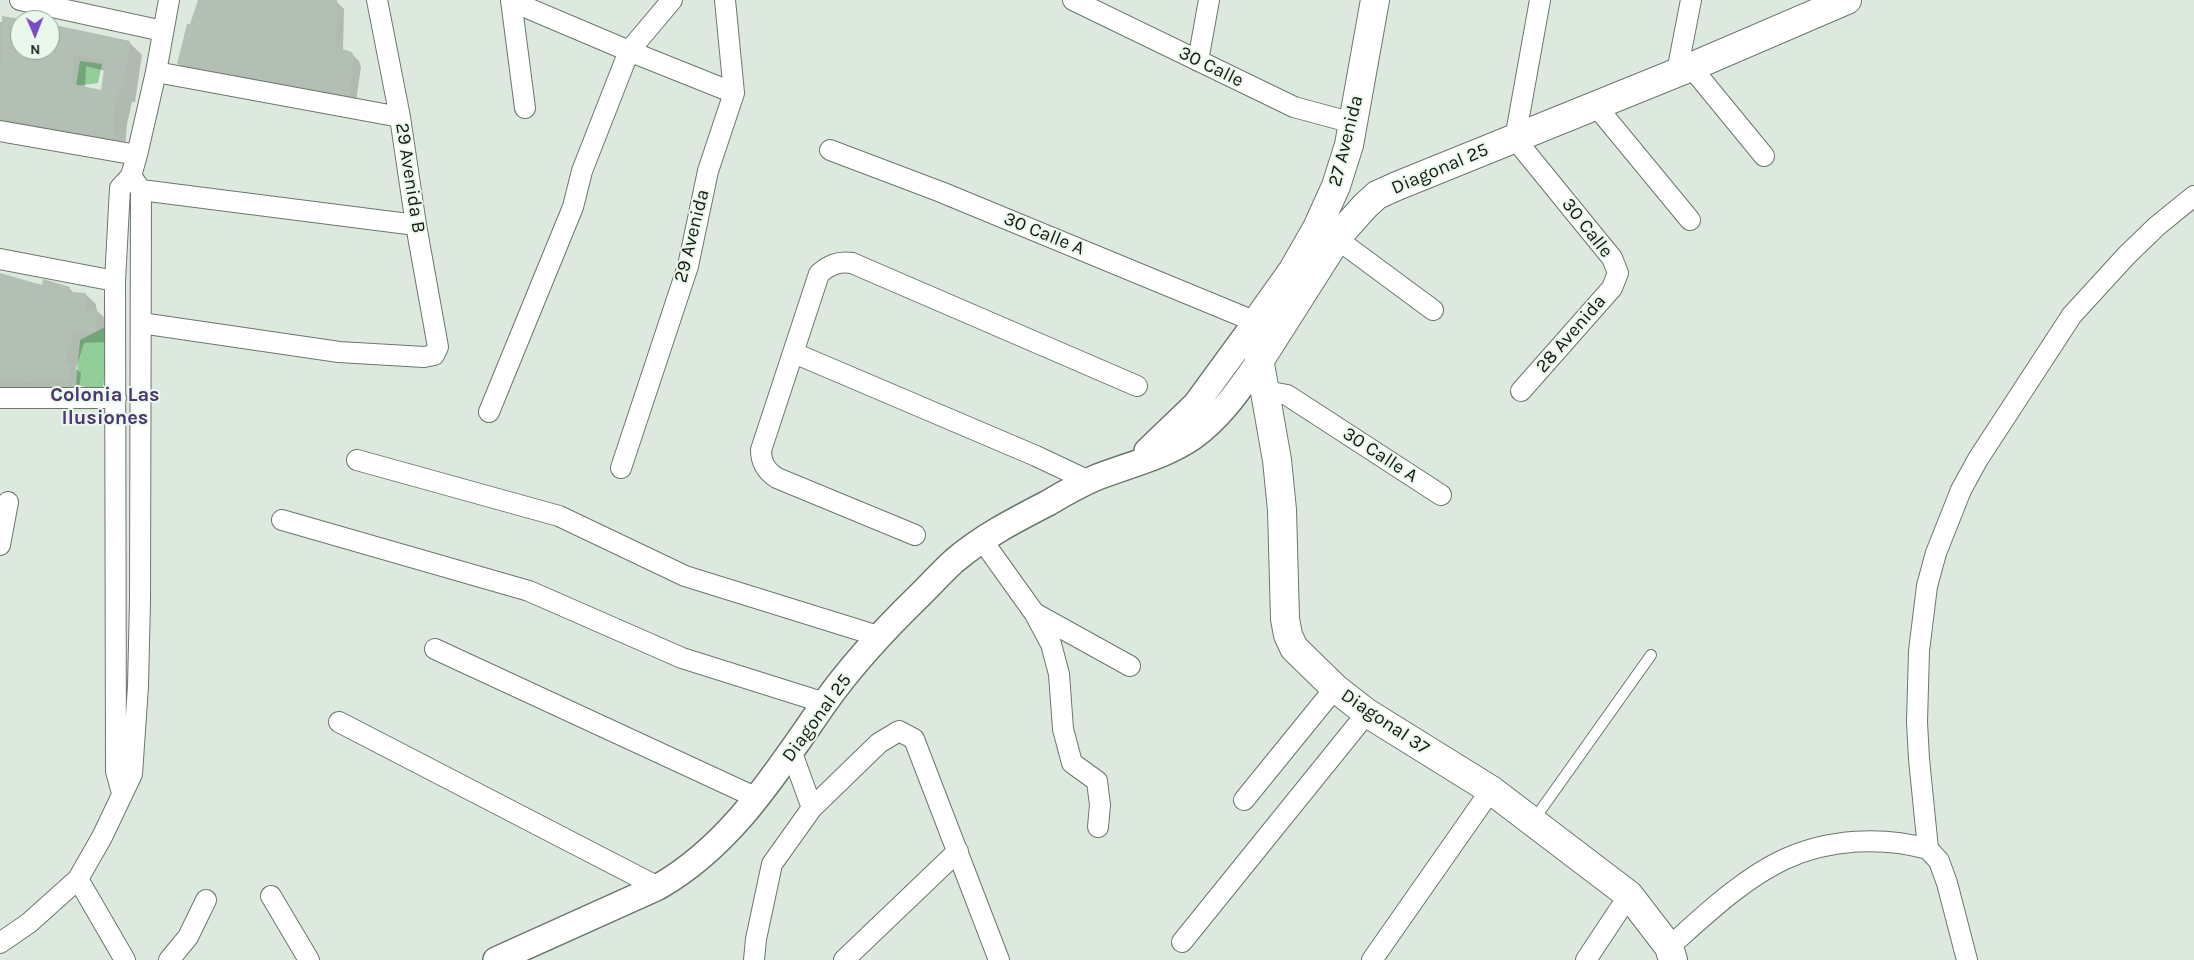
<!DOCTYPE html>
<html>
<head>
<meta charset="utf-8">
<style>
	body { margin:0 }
	#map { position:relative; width:2194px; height:960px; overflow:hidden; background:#dde9de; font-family:Karla,sans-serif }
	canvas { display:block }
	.north { position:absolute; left:10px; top:10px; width:50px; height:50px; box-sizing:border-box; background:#eaf7eb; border:1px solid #959f96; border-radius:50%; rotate:179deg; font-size:14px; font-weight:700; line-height:20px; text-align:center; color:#161b16 }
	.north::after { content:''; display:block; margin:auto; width:18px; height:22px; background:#7a4cc4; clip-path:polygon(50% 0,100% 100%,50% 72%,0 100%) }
</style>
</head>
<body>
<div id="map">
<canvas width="2194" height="960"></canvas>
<div class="north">N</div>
</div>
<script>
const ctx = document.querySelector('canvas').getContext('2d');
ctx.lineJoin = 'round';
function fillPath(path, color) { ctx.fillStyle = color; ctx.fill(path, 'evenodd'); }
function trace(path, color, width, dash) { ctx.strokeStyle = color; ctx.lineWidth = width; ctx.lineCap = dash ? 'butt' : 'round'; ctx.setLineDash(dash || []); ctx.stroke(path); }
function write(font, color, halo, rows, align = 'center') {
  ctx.font = font + ' Karla,sans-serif'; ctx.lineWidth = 4; ctx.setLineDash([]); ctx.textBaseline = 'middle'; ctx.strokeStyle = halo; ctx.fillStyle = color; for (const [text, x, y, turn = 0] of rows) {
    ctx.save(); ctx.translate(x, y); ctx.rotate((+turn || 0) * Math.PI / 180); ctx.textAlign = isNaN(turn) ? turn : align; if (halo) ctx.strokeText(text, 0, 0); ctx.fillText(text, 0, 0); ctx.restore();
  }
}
fillPath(new Path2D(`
	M80 61 102 64 98 83 76 86Z
	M115 322 102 392 76 384 80 340Z`), '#92ce98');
fillPath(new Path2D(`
	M199 0H329L337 2 344 9 343 50 351 53 359 61 361 67 356 102 186 71 178 63Z
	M20 20V50H50V26L129 42 142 55 135 102H132L127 124 125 151 0 128V22ZM86 66 105 71 102 92 85 88Z
	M0 275 44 286 69 288 75 294H85L96 304V310L107 320 106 342 84 343 76 369 81 373 79 390 0 389Z`), '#0003');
fillPath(new Path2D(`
	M198 0H337L336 47 352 52 354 59 349 96 177 64 187 24H190Z
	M2 16 20 19V50H50V24L130 41 122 90H119L114 111 113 139 0 118ZM74 54 105 62 101 90 72 84Z
	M0 273 42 285 43 279 70 287 69 292 86 293V312L97 308 96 332 73 333 65 362H71L69 380 33 379 32 382 0 379Z`), '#b3bfb4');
const service = new Path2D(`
	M1533 821 1651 655`);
const minor = new Path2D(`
	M20 0 163 31
	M511 0 525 108
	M1073 0 1294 107 1353 123
	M511 1 629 51 734 93
	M1198 61 1209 0
	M1691 67 1764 156
	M156 72 400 117
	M1677 72 1691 0
	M1596 106 1690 220
	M0 131 137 155
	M830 150 941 192 1256 322
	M141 190 416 225
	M1337 239 1433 310
	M0 259 115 281
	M141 323 339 352 424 357 434 355 438 347 416 225 400 117 377 0
	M794 353 1036 456 1089 481
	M1266 391 1287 395 1441 495
	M1521 391 1612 288 1618 273 1612 258 1515 139 1540 0
	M0 398H116
	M489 412 573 207 582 171 629 51 672 0
	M357 460 559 516 685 576 878 636
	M621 468 688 266 708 171 734 93 725 0
	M282 520 529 591 682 658 825 703
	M915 535 777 478C766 471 761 463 761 450L819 274C829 265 838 261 852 263L1137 386
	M982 540 1035 614 1051 644 1059 674 1063 729 1072 763 1097 781 1100 805 1098 827
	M0 545 8 502
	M1036 614 1130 666
	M435 649 757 798
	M339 722 658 887
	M792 753 812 808
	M122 793 116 771 115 281 120 188 131 176 137 155 156 72 169 0
	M1244 800 1335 688
	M78 879 125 960
	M271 896 309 960
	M1182 942 1367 713
	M0 943 29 923 78 879 102 837 132 774 138 686 140 601 141 190 131 176
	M1669 947C1704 916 1742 879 1785 859 1829 839 1882 836 1928 849
	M169 960 188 937 206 900
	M754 960 756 939 772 864 812 808 879 743 899 731 914 739 999 960
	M844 960 958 851
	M1372 960 1491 790
	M1586 960 1629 895
	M1967 960 1947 883 1939 861 1928 849 1919 759 1917 722 1919 651 1927 586 1936 553 1961 490 1978 459 2072 315 2127 255 2157 226 2194 196`);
const tertiary = new Path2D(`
	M1147 451 1196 404 1256 322
	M496 960 658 887C732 845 777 771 824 704 852 664 885 629 919 596 931 584 942 572 954 561 982 537 1015 520 1048 503 1063 494 1079 485 1095 478 1128 465 1164 457 1193 437 1222 416 1240 388 1260 360`);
const secondary = new Path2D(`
	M1375 0 1349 145 1336 186 1317 228 1293 270 1256 322 1257 347 1277 460 1282 510 1285 619 1288 635 1294 648 1335 688 1367 713 1491 790 1629 895 1669 947 1673 960
	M1260 360 1340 234 1365 206 1377 195 1397 186 1691 67 1847 0`);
trace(service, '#6c776c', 12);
trace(minor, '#6c776c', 22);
trace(tertiary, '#6c776c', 28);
trace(secondary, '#6c776c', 30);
trace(service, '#fff', 10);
trace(minor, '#fff', 20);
trace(tertiary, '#fff', 25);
trace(secondary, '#fff', 28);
write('19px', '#161b16', '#eaf7eb', [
	["30 Calle",1211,67,26],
	["27 Avenida",1346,141,-76],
	["Diagonal 25",1440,169,-23],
	["29 Avenida B",410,178,81],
	["30 Calle",1587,228,52],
	["30 Calle A",1044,234,22],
	["29 Avenida",692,236,-76],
	["28 Avenida",1571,334,-49],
	["30 Calle A",1380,455,33],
	["Diagonal 25",817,718,-54],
	["Diagonal 37",1385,722,34]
]);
write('bold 20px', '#4b3672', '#eaf7eb', [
	["Colonia Las",105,395],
	["Ilusiones",105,418]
]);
</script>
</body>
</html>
